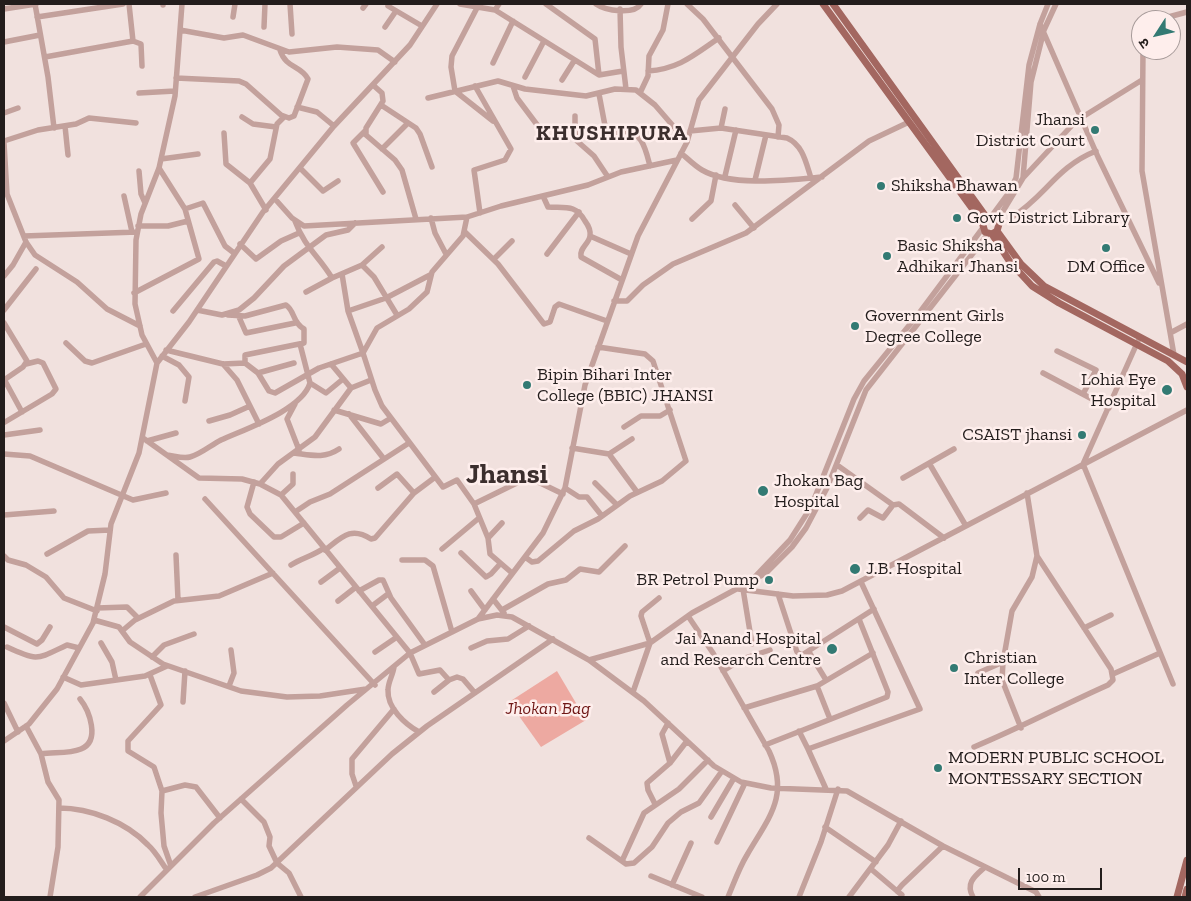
<!DOCTYPE html>
<html>
<head>
<meta charset="utf-8">
<style>
	body { margin:0 }
	#map { position:relative; width:1191px; height:901px; overflow:hidden; background:#f1e1de; font-family:"Zilla Slab","Noto Sans Devanagari",serif }
	canvas { display:block }
	.frame { position:absolute; inset:0; border:5px solid #231d1c; pointer-events:none }
	.north { position:absolute; left:1131px; top:10px; width:50px; height:50px; box-sizing:border-box; background:#feeeec; border:1px solid #a69a99; border-radius:50%; rotate:235deg; font-size:14px; font-weight:700; line-height:20px; text-align:center; color:#231d1c }
	.north::after { content:''; display:block; margin:auto; width:18px; height:22px; background:#337a73; clip-path:polygon(50% 0,100% 100%,50% 72%,0 100%) }
	.scale { position:absolute; left:1018px; top:868px; width:84px; height:22px; box-sizing:border-box; border:2px solid #231d1c; border-top:0; padding-left:6px; font-size:15px; line-height:18px; white-space:nowrap; color:#231d1c; -webkit-text-stroke:4px #feeeec; paint-order:stroke }
</style>
</head>
<body>
<div id="map">
<canvas width="1191" height="901"></canvas>
<div class="frame"></div>
<div class="north">उ</div>
<div class="scale">100 m</div>
</div>
<script>
const ctx = document.querySelector('canvas').getContext('2d');
ctx.lineJoin = 'round';
function fillPath(path, color) { ctx.fillStyle = color; ctx.fill(path, 'evenodd'); }
function trace(path, color, width, dash) { ctx.strokeStyle = color; ctx.lineWidth = width; ctx.lineCap = dash ? 'butt' : 'round'; ctx.setLineDash(dash || []); ctx.stroke(path); }
function write(font, color, halo, rows, align = 'center') {
  ctx.font = font + ' "Zilla Slab",serif'; ctx.lineWidth = 5; ctx.setLineDash([]); ctx.textBaseline = 'middle'; ctx.strokeStyle = halo; ctx.fillStyle = color; for (const [text, x, y, turn = 0] of rows) {
    ctx.save(); ctx.translate(x, y); ctx.rotate((+turn || 0) * Math.PI / 180); ctx.textAlign = isNaN(turn) ? turn : align; if (halo) ctx.strokeText(text, 0, 0); ctx.fillText(text, 0, 0); ctx.restore();
  }
}
fillPath(new Path2D(`
	M557 671 586 720 541 747 509 702Z`), '#eda9a1');
trace(new Path2D(`
	M35 4 48 77 54 128
	M163 4V5
	M290 4 292 34
	M460 4 495 10 499 4
	M546 4 595 39 599 75
	M596 4C606 11 634 15 641 4
	M687 4 703 19 772 109 779 125 778 137
	M388 6 422 26
	M478 6 452 56 451 67 455 91 493 121
	M363 8 366 4
	M4 9 36 4
	M620 9 621 47 626 89
	M495 10 599 75 623 71
	M37 17 123 4
	M233 17 235 4
	M1157 20 1187 12
	M1040 24 1098 157 1159 283
	M264 27 265 4
	M385 27 396 11
	M180 30 224 38 243 35 289 52 337 47 378 50 395 62
	M133 41 141 44 142 66
	M4 42 40 35
	M1143 50 1142 171 1174 355
	M45 57 133 41 129 4
	M493 63 513 21
	M648 71C679 69 694 55 719 38
	M525 77 544 41
	M176 78 239 81 246 84 281 115 289 118 294 116 308 79C301 65 286 69 280 50
	M562 80 574 61
	M373 85 382 93 383 101 366 128V135L395 160 402 170 416 219
	M475 86 511 149 505 160 474 170 480 213
	M513 86 517 98 544 134
	M139 93 175 91
	M640 93 648 76 649 56 663 30 668 4
	M599 94 606 131C611 134 615 132 621 132 642 128 646 151 650 166
	M428 98 498 81 525 89 586 96 615 89 636 90 655 105 687 142
	M381 105 416 128 420 134 432 167
	M297 107 317 112 334 126
	M4 113 18 108
	M575 116V132L577 141 594 156 608 177
	M242 117 253 124 276 127
	M65 126 68 155
	M721 128 725 109
	M365 131 353 143 383 192
	M690 131 721 128 787 138C803 145 806 163 811 178
	M224 133 226 164 250 183 266 210
	M4 141 38 130 76 124 89 118 136 123
	M4 143 7 194 26 242 35 255 77 282 107 309 140 326
	M382 149 408 123
	M681 153C688 159 695 166 702 170 731 187 789 180 822 177
	M161 159 198 154
	M301 169 323 191 338 181
	M139 171 141 194 145 203
	M725 176 736 130
	M1023 178 1076 121 1142 80
	M755 180 766 135
	M250 183 270 159 277 124 284 117
	M124 196 132 232
	M543 196 548 207C565 208 576 204 585 221 588 225 591 230 590 236 589 244 579 248 581 257L622 280
	M275 199 292 218 304 226 467 217 501 206 588 185 621 172 677 160
	M735 205 754 228
	M185 209 203 203 225 246 234 253
	M467 217 463 236 432 272 427 292 409 309 377 328 363 353 375 390 382 406 443 487 457 480 474 504 525 479H532L563 494
	M991 217 1008 194 1016 178 1029 65 1040 24 1048 4
	M1012 217C1045 197 1056 167 1096 151
	M431 218 435 233 446 254
	M692 219 711 201 716 175
	M295 221C305 248 318 255 332 278L362 265 374 277 397 315
	M997 221 1023 178 1031 82 1044 30 1056 4
	M138 226H168L188 221
	M465 232 498 264 544 324 550 322 555 307 559 304 607 321
	M24 236 137 232
	M590 236 631 254
	M240 244 256 259 281 241 299 233
	M547 254 579 212
	M494 259 512 241
	M362 265 382 247
	M4 276 13 265 26 242
	M306 292 332 278
	M134 293 199 259 185 209 159 168
	M614 301H627L643 285 673 264 746 233 869 141 909 122
	M4 310 36 269
	M197 310 222 315 239 310 254 298 284 266 326 235 348 230 355 223
	M173 311 214 262 217 261 226 266
	M348 311 386 298 430 275
	M228 315 245 316 286 305C295 311 292 322 304 329V343L245 355V363L258 373 269 391 275 393 319 368 363 353 348 311 342 274
	M239 317 246 333 295 323
	M4 323 27 361 23 367 4 380
	M1172 332 1187 324
	M1138 341 1083 464 1173 684
	M66 343 85 361 92 363 146 344
	M166 350 223 364 245 363
	M1057 351 1096 370 1083 394
	M162 356 179 365 189 377 185 401
	M157 363 142 335 135 304 136 240 141 214 159 168 175 96 182 4
	M223 364 237 380 259 424
	M331 364 351 388
	M258 373 294 363
	M1043 373 1109 408
	M4 379 22 412
	M310 383 326 393 343 379
	M295 404 287 419 299 450
	M334 410 381 424 391 418
	M349 414 384 459
	M209 421 230 415 250 406
	M5 422 52 394 56 389 43 363 38 361 26 364
	M624 427 641 416H660L670 410
	M4 435 40 430
	M143 438 199 478 242 479 260 484 281 495 410 653 419 674 440 670 449 680 457 677 463 679 475 693
	M147 441 176 433
	M572 448 609 454 632 439
	M294 453C311 455 324 459 339 449
	M4 454 30 456 133 500 166 493
	M609 454 637 492
	M167 455C175 456 183 459 190 457 201 454 211 445 221 440 245 429 302 410 310 383L300 344
	M929 463 966 526
	M837 465 893 505
	M903 478 954 449
	M254 482 247 507 250 514 274 537H281L304 523
	M595 483 617 505
	M260 484 278 464 315 437 351 388 371 380
	M378 488 397 474 414 493
	M565 488 579 497H587L602 516
	M281 495 293 484V474
	M205 499 375 685
	M474 504 488 538 490 554 512 573
	M295 512 310 502 330 494 409 443
	M4 515 54 511
	M860 518 868 510 883 518 893 505 899 504 944 538
	M488 538 502 523
	M442 549 479 518
	M325 550C342 537 351 526 371 539L375 538 414 493 434 478
	M461 553 486 577 491 574 500 564
	M47 554 88 531 110 530
	M176 555 178 600
	M4 556 8 560 26 565 46 577 64 598 97 611
	M525 557 532 562 538 561 574 531 598 519 630 496 662 481 686 461 653 361 645 354 598 347
	M402 560H425L433 566 452 632
	M291 565C302 558 313 556 324 548
	M753 579 790 540 811 507 854 399 864 381 920 312 982 229
	M321 582 340 568
	M738 589 793 596 827 595 842 591 1187 410
	M743 589 752 644
	M359 591 379 580H383L391 598 425 645
	M471 591 485 610
	M778 594 797 652 802 655 874 609
	M493 599 504 613
	M338 601 356 587
	M372 606 388 594
	M97 608 127 607 138 618
	M502 610 548 584 566 580 580 569 599 572 625 546
	M688 616 713 653 769 751C790 796 769 817 747 855 739 868 734 883 728 897
	M478 619 543 533 565 488 585 385 638 236 687 142 699 100 758 24 777 4
	M94 620 119 627 130 642 163 664 241 691 287 697 320 696 366 689
	M4 627 37 644 42 640 50 627
	M1084 628 1111 615
	M122 631 135 620 174 601 219 596 273 573
	M101 643 112 662 116 680
	M7 647C39 662 37 659 67 645L79 648
	M471 648 487 641 508 639 529 626
	M375 652 397 637
	M809 652 826 680
	M152 657 164 645 194 634
	M589 660 650 643 692 613 766 573 792 547 806 528 827 488 866 390 988 234
	M1003 662 1002 680 1021 728
	M394 667C393 675 388 682 388 690 387 708 405 724 419 732
	M723 671 742 659 770 650
	M978 673 1003 662 1012 611 1032 577 1037 556 1027 493
	M1113 674 1160 653
	M150 675 161 705 128 741V751L154 767 162 791 161 813 164 846 171 866
	M63 677 81 685 145 676 167 666
	M229 686 234 673 231 650
	M434 692 449 680
	M633 692 650 643 641 616 642 612 659 598
	M183 702 185 671
	M4 703 18 732
	M744 708 817 686
	M830 719 817 686 873 653
	M668 723 662 734 670 763
	M26 726 41 754 48 782 59 800 58 847 50 897
	M799 731 808 749
	M4 741 29 724 57 689 93 623 105 574 111 524 139 453 157 363 189 322 263 212 334 126 410 45 437 4
	M765 745 887 697 888 692 859 619
	M974 747C1020 728 1063 705 1108 685L1113 680 1111 669 1037 556
	M41 754C53 752 69 754 81 749 101 741 89 710 80 699
	M356 786 352 774V759L394 709
	M826 789 808 749 920 709 861 582
	M162 791 185 785 196 787 220 818
	M241 799 264 822 270 837 269 846 277 863 289 873 301 897
	M655 804 648 790 647 783 670 763 687 741
	M59 808C90 808 126 822 148 845 156 852 161 862 167 870
	M711 817 734 778
	M825 827 876 862
	M589 838 626 864 634 863 652 847 668 823 681 812 699 803 722 771
	M717 842 745 783
	M622 861 644 813 679 789 708 760
	M871 869 897 891
	M651 876 702 897
	M672 885 691 843
	M140 897 214 823 347 705 410 653 478 619 497 615 512 617 589 660 644 701 714 766 741 782 771 788 847 791 943 846 1036 892 1039 897
	M195 897 257 875 271 868 392 754 427 726 553 639
	M799 897 821 842 838 789
	M849 897 888 845 901 821
	M901 897 902 895 897 891 902 885 943 846
	M973 897C965 883 975 876 985 867`), '#c3a19c', 5.5);
trace(new Path2D(`
	M823 4 982 222
	M833 4 987 218
	M997 231 1021 264 1044 286 1187 362
	M992 234 997 231 999 224 993 218H987L982 222 985 232 992 234 1010 262 1032 286 1059 303 1168 361 1182 374 1187 387
	M1177 897 1187 860
	M1185 897 1187 889`), '#a36760', 7);
for (const [x, y, r, color] of [
	[1095,130,5,"#337a73"],
	[881,186,5,"#337a73"],
	[957,218,5,"#337a73"],
	[1106,248,5,"#337a73"],
	[887,256,5,"#337a73"],
	[855,326,5,"#337a73"],
	[527,385,5,"#337a73"],
	[1167,390,6,"#337a73"],
	[1082,435,5,"#337a73"],
	[763,491,6,"#337a73"],
	[855,569,6,"#337a73"],
	[769,580,5,"#337a73"],
	[832,649,6,"#337a73"],
	[954,668,5,"#337a73"],
	[938,768,5,"#337a73"]
]) { const dot = new Path2D(); dot.arc(x, y, r, 0, 2 * Math.PI); ctx.fillStyle = color; ctx.fill(dot); trace(dot, '#feeeec', 2); }
write('18px', '#231d1c', '#feeeec', [
	["Jhansi",1085,120,"right"],
	["District Court",1085,141,"right"],
	["Shiksha Bhawan",891,186],
	["Govt District Library",967,218],
	["Basic Shiksha",897,246],
	["Adhikari Jhansi",897,267],
	["DM Office",1106,267,"center"],
	["Government Girls",865,316],
	["Degree College",865,337],
	["Bipin Bihari Inter",537,375],
	["College (BBIC) JHANSI",537,396],
	["Lohia Eye",1156,380,"right"],
	["Hospital",1156,401,"right"],
	["CSAIST jhansi",1072,435,"right"],
	["Jhokan Bag",774,481],
	["Hospital",774,502],
	["J.B. Hospital",866,569],
	["BR Petrol Pump",759,580,"right"],
	["Jai Anand Hospital",821,639,"right"],
	["and Research Centre",821,660,"right"],
	["Christian",964,658],
	["Inter College",964,679],
	["MODERN PUBLIC SCHOOL",948,758],
	["MONTESSARY SECTION",948,779]
], 'left');
write('italic 18px', '#6f1716', '#feeeec', [
	["Jhokan Bag",548,709]
]);
ctx.letterSpacing = '1px';
write('bold 22px', '#3b2e2d', '#feeeec', [
	["KHUSHIPURA",612,134]
]);
ctx.letterSpacing = '0px';
write('bold 28px', '#3b2e2d', '#feeeec', [
	["Jhansi",507,475]
]);
</script>
</body>
</html>
